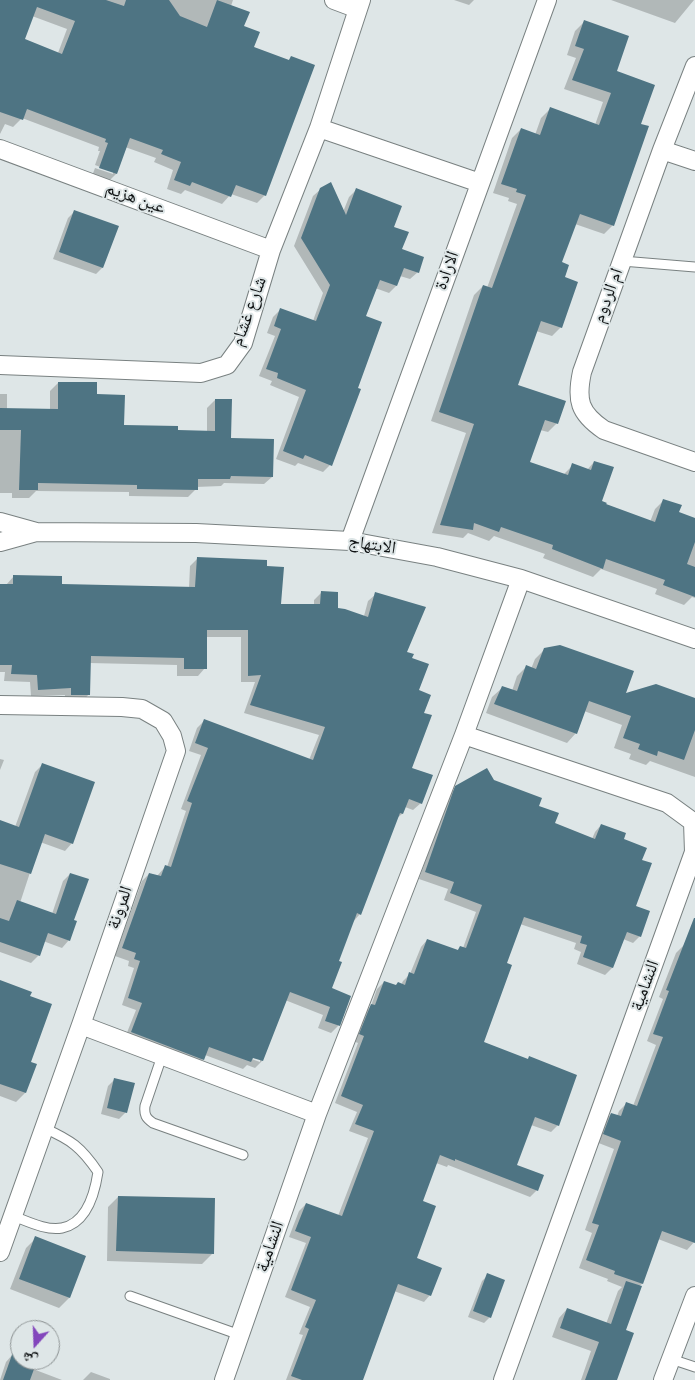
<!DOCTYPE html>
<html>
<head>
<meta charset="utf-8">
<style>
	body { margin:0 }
	#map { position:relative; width:695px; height:1380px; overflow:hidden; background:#dee6e7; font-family:"Source Sans 3","Noto Naskh Arabic",sans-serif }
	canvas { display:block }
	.north { position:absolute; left:10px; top:1320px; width:50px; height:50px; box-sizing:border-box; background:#dee6e7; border:1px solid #8c9293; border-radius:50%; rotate:200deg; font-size:14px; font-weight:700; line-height:20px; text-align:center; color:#101314 }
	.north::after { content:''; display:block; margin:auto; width:18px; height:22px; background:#8346bc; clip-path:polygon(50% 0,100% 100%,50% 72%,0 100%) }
</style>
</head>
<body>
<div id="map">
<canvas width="695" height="1380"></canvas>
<div class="north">ش</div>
</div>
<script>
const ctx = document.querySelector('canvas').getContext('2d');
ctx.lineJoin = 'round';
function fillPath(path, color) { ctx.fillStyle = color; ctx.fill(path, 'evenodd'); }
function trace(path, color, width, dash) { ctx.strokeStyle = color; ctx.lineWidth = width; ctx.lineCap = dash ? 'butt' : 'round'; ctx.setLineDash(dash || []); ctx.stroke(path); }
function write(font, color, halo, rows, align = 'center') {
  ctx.font = font + ' "Source Sans 3","Noto Naskh Arabic",sans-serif'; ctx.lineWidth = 4; ctx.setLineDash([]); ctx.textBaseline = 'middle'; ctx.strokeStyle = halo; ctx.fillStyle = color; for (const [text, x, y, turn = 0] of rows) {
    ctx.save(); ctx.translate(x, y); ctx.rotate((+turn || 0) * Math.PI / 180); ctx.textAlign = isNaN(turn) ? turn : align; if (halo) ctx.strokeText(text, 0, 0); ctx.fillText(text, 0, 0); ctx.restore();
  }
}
fillPath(new Path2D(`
	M0 0H233L231 6 253 47 288 61 291 58 265 195 257 203 231 194 222 204 185 190 181 194 167 189 173 170 154 162 156 158 125 147 116 174 108 182 92 176 95 168 113 174V172L95 165 100 151H98L99 147 22 118 13 127 5 124 0 134ZM32 16 67 29 58 53 23 40Z
	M454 0H474L469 5Z
	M611 0H694L675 23Z
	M584 22 615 72 640 124 613 225 604 234 575 224 561 263 563 278 561 327 552 336 536 331 517 386 557 423 548 432 540 430 528 463 564 474 573 465 587 470 594 462 600 502 650 522 655 509 664 500 678 513 695 519V598L692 597 684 605 655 594 657 589 601 569 593 577 543 558 545 554 494 536 489 541 468 533 463 538 432 533 466 433 431 421 474 295 483 286 487 288 517 204 508 201 509 198 493 193 512 138 521 129 535 135 541 118 550 109 595 125 603 102 564 89 576 58 567 55 575 31Z
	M321 189 343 212 349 197 356 190 392 228 401 249 418 272 410 279 400 276 396 286 389 293 375 288 364 317 330 465 323 472 298 463 295 466 276 459 299 397 270 385 272 381 259 376 275 336 267 333 273 317 281 309 313 321 323 293 294 246 313 196Z
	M75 211 117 227 102 268 96 274 53 259 68 218Z
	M58 383 95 395 123 426 176 431 207 432V408L215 400 230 440 272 477 264 484 224 483 221 486 196 487V489L188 497 129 496V492L36 491 29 498H12V493H0V394H7V409L50 410V391Z
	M197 559 265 567 280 606H314V600L321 593 337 609 364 616 368 601 376 594 406 653 411 659 422 713 411 769 421 803 413 810 405 807 402 814 396 819 360 914 352 923 337 962 331 989 350 997 338 1026 331 1033 318 1028 323 1015 285 1000 262 1061 255 1068 247 1065 243 1069 205 1055 203 1059 196 1067 124 1040 136 1010 122 1005 134 968 128 966 129 961 115 956 142 881 149 874 157 876 165 867H167L186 811 181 809 201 755 189 751 197 728 205 720 309 760 319 735 244 713 255 682H241V637H205V668L198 676H177V665L89 663V694L82 702H64L65 695 31 696 30 682 4 681 5 672H0V585H6L14 576 60 585 189 588 190 566ZM246 1057 260 1059V1062Z
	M545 649 624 694 695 699V777L650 761 646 765 629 759 631 754 614 748 622 725 584 711 576 733 567 743 486 713 492 697 502 688 512 691 517 676 526 667 531 669 535 659Z
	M0 759 4 760 0 770Z
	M42 765 72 843 65 851 40 842 20 903 52 914 63 881 70 874 73 921 69 940 62 948 43 941 39 955 31 963 0 952V822L15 827 35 772Z
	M493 781 538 806 553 824 592 839 595 832 601 825 622 840 641 860 635 907 640 936 633 943 623 939 612 968 605 975 577 964 581 952 574 949 576 943 520 924 505 964 483 1042 527 1060 529 1058 558 1125 551 1132 531 1125 515 1166 537 1190 530 1197 448 1165 447 1167 436 1163 421 1201 415 1259 430 1295 424 1302 394 1291 361 1380H286L303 1335 299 1334 310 1307 285 1297 306 1243 289 1237 299 1211 306 1204 338 1216 368 1138 349 1131 357 1112 335 1103 358 1043 353 1041 365 1012 371 1006 377 989 384 982 395 986 401 985 403 981 410 974 421 947 427 940 457 951 460 947 463 948 476 912 444 900 448 889 419 879 449 795 456 787Z
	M684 945 695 949V1241L687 1250 658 1239 642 1284 639 1286 625 1330 616 1380H581L591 1351 552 1337 559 1318 567 1309 606 1324 618 1291 622 1287 607 1281 608 1279 579 1268 592 1233 585 1230 614 1149 596 1142 604 1122 611 1114 617 1116 619 1111 627 1103 633 1106 656 1045 647 1041 663 999 659 997 676 953Z
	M0 982 29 997V1063L35 1065 25 1093 16 1102 0 1096Z
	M115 1079 126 1112 119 1119 101 1114 108 1086Z
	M118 1197 212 1254 202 1264 107 1261 108 1207Z
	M36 1238 85 1256 69 1298 59 1308 10 1289 26 1248Z
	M488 1275 490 1317 484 1323 468 1317 482 1281Z
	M13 1354 20 1356V1360H30L35 1362 33 1369 62 1380H0L6 1362Z
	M91 1372 110 1379V1380H83Z`), '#0003');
fillPath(new Path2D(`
	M0 0H106L124 6 126 0H169L180 16 207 27 217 0 250 12 244 26 260 32 254 47 289 60 291 56 315 65 266 196 236 185 231 197 192 182 190 186 174 180 181 162 161 154 163 150 130 138 117 174 99 168 108 143 105 142 106 139 27 109 23 120 0 112ZM37 7 75 21 62 54 25 39Z
	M584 20 629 36 617 71 655 85 641 124 649 126 614 226 580 214 562 262 569 265 565 277 578 282 562 328 541 321 518 385 566 401 558 424 545 420 530 462 568 475 572 463 591 470 594 461 614 467 602 501 607 503 606 504 655 522 663 499 682 505 679 512 695 518V542L687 564 695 567V597L663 585 665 580 606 559 603 569 552 549 553 545 501 527 499 532 474 523 473 530 440 525 474 424 439 412 483 285 492 288 526 195 516 192 517 189 501 184 521 128 540 135 550 107 599 125 611 93 572 80 584 49 575 46Z
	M331 182 346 215 356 188 402 206 394 227 409 232 402 249 424 257 419 273 404 268 397 286 380 280 366 316 382 322 358 388 361 389 332 466 305 455 303 459 283 451 306 390 277 378 278 373 266 369 281 329 274 326 280 308 316 321 330 285 301 238 320 188Z
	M74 210 119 226 103 268 59 252Z
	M58 382H97V394L125 395 124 425 178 426V430L215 431V399H232L231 438 274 439 273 477 231 476 230 479H198V490L137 489V485L38 483V490H19L21 430H0V408L58 409Z
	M197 557 267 560V566L284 567 281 604H320L321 591 338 592V608L345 609 368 617 375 592 426 607 407 652 414 654 412 658 429 664 419 690 431 695 424 713 432 715 412 768 433 775 422 804 409 799 403 814 400 813 361 915 357 913 339 961 342 962 332 988 351 996 340 1026 325 1021 330 1007 290 992 263 1061 253 1058 251 1062 209 1047 204 1060 131 1032 142 1003 128 998 140 961 134 959 136 953 122 948 149 873 161 876 165 865 171 867 192 803 187 801 208 748 195 743 204 719 313 760 325 727 250 705 261 675 248 676V630H207V669H184V658L91 656 90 695H71V688L38 690 37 675 11 674 12 665H0V584H13V575L62 576V584L195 587Z
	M560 645 634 671 626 693 656 684 695 698V730L684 760 658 751 657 756 638 749 640 744 623 738 631 716 589 701 577 734 494 704 502 686 517 691 526 665 536 669 544 648Z
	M42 763 95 782 73 844 45 834 31 874 0 864V820L19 827Z
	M487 768 494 780 542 798 539 806 559 813 555 823 595 839 601 824 626 833 624 839 647 848 642 860 652 863 636 906 650 911 641 937 627 932 613 968 583 957 587 945 580 943 582 936 524 917 507 963 512 965 484 1042 528 1059 529 1056 577 1075 559 1126 535 1117 517 1165 544 1175 538 1191 455 1159V1161L440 1155 423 1201 436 1206 417 1258 442 1268 431 1296 398 1284 363 1380H302L291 1376 309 1329 305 1327 316 1300 291 1290 311 1237 295 1231 306 1203 342 1216 374 1131 355 1124 363 1105 341 1096 364 1036 359 1034 371 1004 375 1005 384 981 396 985 398 982 405 985 409 972 414 974 427 939 458 950 460 946 466 948 482 905 450 893 454 882 425 872 455 786Z
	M70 873 89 879 74 920 77 921 70 941 48 933 40 956 0 942V918L9 921 17 900 56 914Z
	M694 918H695V1243L662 1231 643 1284 614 1274 615 1271 586 1260 599 1225 592 1223 621 1141 603 1134 611 1113 621 1116 626 1102 637 1106 663 1037 653 1034 669 991 666 990Z
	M0 980 32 992 30 996 52 1004 31 1062 37 1064 26 1093 0 1084Z
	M114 1078 135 1083 127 1113 107 1108Z
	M118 1196 215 1198 214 1254 116 1251Z
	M35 1236 86 1256 70 1298 19 1279Z
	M487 1273 505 1280 491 1318 473 1311Z
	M626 1281 642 1286 626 1330 634 1333 617 1380H585L599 1342 560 1328 567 1308 611 1324Z
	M13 1352 20 1355V1360L37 1361 30 1380H3Z`), '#4e7483');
const lane = new Path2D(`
	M622 261 695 267
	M162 1056 145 1106C144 1115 146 1118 153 1123L243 1155
	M13 1216C27 1221 46 1231 62 1228 87 1223 95 1192 98 1172 81 1147 71 1140 44 1128
	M130 1296 240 1335
	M671 1359 695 1367`);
const street = new Path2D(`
	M334 0 358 9
	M695 66 662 150 582 372C576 400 579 413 604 430L695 462
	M319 128 480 183
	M0 149 271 250
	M662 150 695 161
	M0 365 201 373 227 365 243 343 271 250 319 128 361 0
	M0 522 36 532 196 533 350 541 437 557 521 579 695 639
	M350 541 547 0
	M0 542 36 532
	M0 705 122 707 142 709 163 721 172 736 176 751 81 1025 0 1252
	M464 735 667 803 693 822 694 852 503 1380
	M81 1025 317 1114
	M224 1380 317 1114 464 735 521 579
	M663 1380 695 1296`);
trace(lane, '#798181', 11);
trace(street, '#798181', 20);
trace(lane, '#fff', 9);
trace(street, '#fff', 18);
write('18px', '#101314', '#dee6e7', [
	["عين هزيم",135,199,20],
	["الارادة",448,271,-70],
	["ام الردوم",609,296,-70],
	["شارع غشام",250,312,-70],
	["الابتهاج",372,546,9],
	["المرونة",121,908,-71],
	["النشامية",646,986,-70],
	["النشامية",271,1247,-71]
]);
</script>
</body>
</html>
